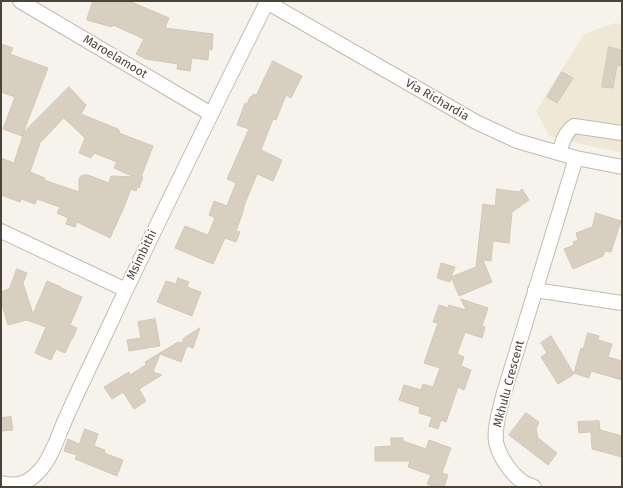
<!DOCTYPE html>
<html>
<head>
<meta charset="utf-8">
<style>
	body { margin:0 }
	#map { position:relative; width:623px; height:488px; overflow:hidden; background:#f6f3ec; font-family:"Fira Sans",sans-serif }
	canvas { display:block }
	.frame { position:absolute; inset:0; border:2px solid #4b4439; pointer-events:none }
</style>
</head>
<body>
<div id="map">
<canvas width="623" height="488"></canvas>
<div class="frame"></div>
</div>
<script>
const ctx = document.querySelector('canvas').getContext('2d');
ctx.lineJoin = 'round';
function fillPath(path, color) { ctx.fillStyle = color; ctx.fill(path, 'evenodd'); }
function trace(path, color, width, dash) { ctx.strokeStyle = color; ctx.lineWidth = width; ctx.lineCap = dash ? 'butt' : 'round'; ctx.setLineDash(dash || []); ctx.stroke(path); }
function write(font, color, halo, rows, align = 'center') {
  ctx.font = font + ' "Fira Sans",sans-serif'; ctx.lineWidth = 3.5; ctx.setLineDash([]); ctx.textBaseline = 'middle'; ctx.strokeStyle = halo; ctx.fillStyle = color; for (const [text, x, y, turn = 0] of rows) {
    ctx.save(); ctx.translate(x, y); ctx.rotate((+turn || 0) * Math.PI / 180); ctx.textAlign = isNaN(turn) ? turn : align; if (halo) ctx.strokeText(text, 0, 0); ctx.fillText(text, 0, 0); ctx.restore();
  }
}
fillPath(new Path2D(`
	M615 23 622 24V153L550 137 536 111 584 34Z`), '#efe8d6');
const building = new Path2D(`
	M93 1H129L169 18 165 28 213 34 212 50 209 49 208 60 192 58 190 71 177 69 178 64 146 59 136 54 144 39 113 25 112 27 87 20Z
	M1 44 13 48 10 54 48 68 22 136 3 129 15 97 1 92Z
	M609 47 622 50V66L617 65 613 88 602 87Z
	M273 61 302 76 291 98 286 95 276 120 273 119 261 150 282 160 273 181 257 174 246 201 243 209H244L236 231 240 232 236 242 225 238 213 264 175 248 185 226 208 235 215 218 209 215 214 201 227 206 236 183 227 179 249 129 237 125 245 103 247 104 250 97H252L253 94 256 95Z
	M562 72 573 78 557 103 547 97Z
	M69 87 86 105 81 114 118 129 117 130 120 131 119 133 153 146 141 177H143L139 188 137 187 136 191 131 189 124 207 110 238 77 222 75 227 66 224 68 218 57 213 60 207 37 199 35 204 21 199 20 202 1 195V158L14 163 24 132ZM64 118 85 138 79 153 91 158 94 153 117 162 114 168 134 177 111 176 109 183 88 175H84L81 176 79 179V192L44 180 45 178 30 172 40 143Z
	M497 189 519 192 522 189 529 200 512 212 509 243 493 241 491 261 483 260 492 282 459 296 451 277 450 282 437 278 441 263 455 267 451 277 476 267 483 204 495 206Z
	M596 213 621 221 611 252 605 251 603 256 573 269 564 249 574 245 573 242 578 240 576 233 592 227Z
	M17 269 27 273 23 283 33 314 47 281 61 287V288L82 297 70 325 77 328 73 338H72L65 353 56 349 51 360 35 353 46 327 27 320 8 325 1 301V292L9 289Z
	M178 278 189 282 187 287 201 292 192 316 157 302 166 281 176 284Z
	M461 299 488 308 482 326 485 327 482 338 465 332 457 354 464 357 461 366 471 370 464 390 458 387 446 422 441 420 438 429 429 426 432 417 419 413 420 407 399 400 404 385 421 390 423 384 433 387 440 368 424 363 438 323 433 322 439 305 448 308 449 305 466 310Z
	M155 319 160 346 129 351 127 340 141 338 138 322Z
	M200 328 193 348 187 346 181 362 160 354 153 372 162 375 139 389 146 401 134 409 123 392 112 399 104 387 129 372 130 375 146 365 145 362 178 342 182 343 184 338Z
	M588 333 599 336 598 340 612 344 608 357 622 361V380L591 371 589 378 574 373 581 348 583 349Z
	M551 336 574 374 558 384 541 357 547 353 541 343Z
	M526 413 539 422 536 429 538 438 557 453 548 465 509 435Z
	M11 417 13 430 1 431V418Z
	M599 421 600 430 622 436V457L592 449 591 432 579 433 578 422Z
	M85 429 98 434 94 446 105 450 104 453 123 460 117 476 75 459 77 455 64 451 68 439 79 444Z
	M391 438H403V441L426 449 429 440 451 448 442 473 448 475 444 487H435L427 484 431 475 408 467 410 461H375V447L391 446Z`);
fillPath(building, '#d8cfc1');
trace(building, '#d3c7b4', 1);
const minor = new Path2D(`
	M20 1 211 114
	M265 1 476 122 517 141 576 158 622 167
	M559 153C562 143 565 132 574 126L622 133
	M1 231 126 290
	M535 290 622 303
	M1 483C19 487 29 483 41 469 53 455 58 435 66 418 80 386 96 354 111 322 161 214 214 108 267 2
	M534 487C531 485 526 484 523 482 511 474 499 456 496 442 494 427 500 410 503 396L576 158`);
trace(minor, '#c2bbae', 16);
trace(minor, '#fff', 14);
write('12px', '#4b4439', '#fff', [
	["Maroelamoot",115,57,31],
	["Via Richardia",437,100,30],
	["Msimbithi",142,255,-64],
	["Mkhulu Crescent",509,384,-75]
]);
</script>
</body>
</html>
